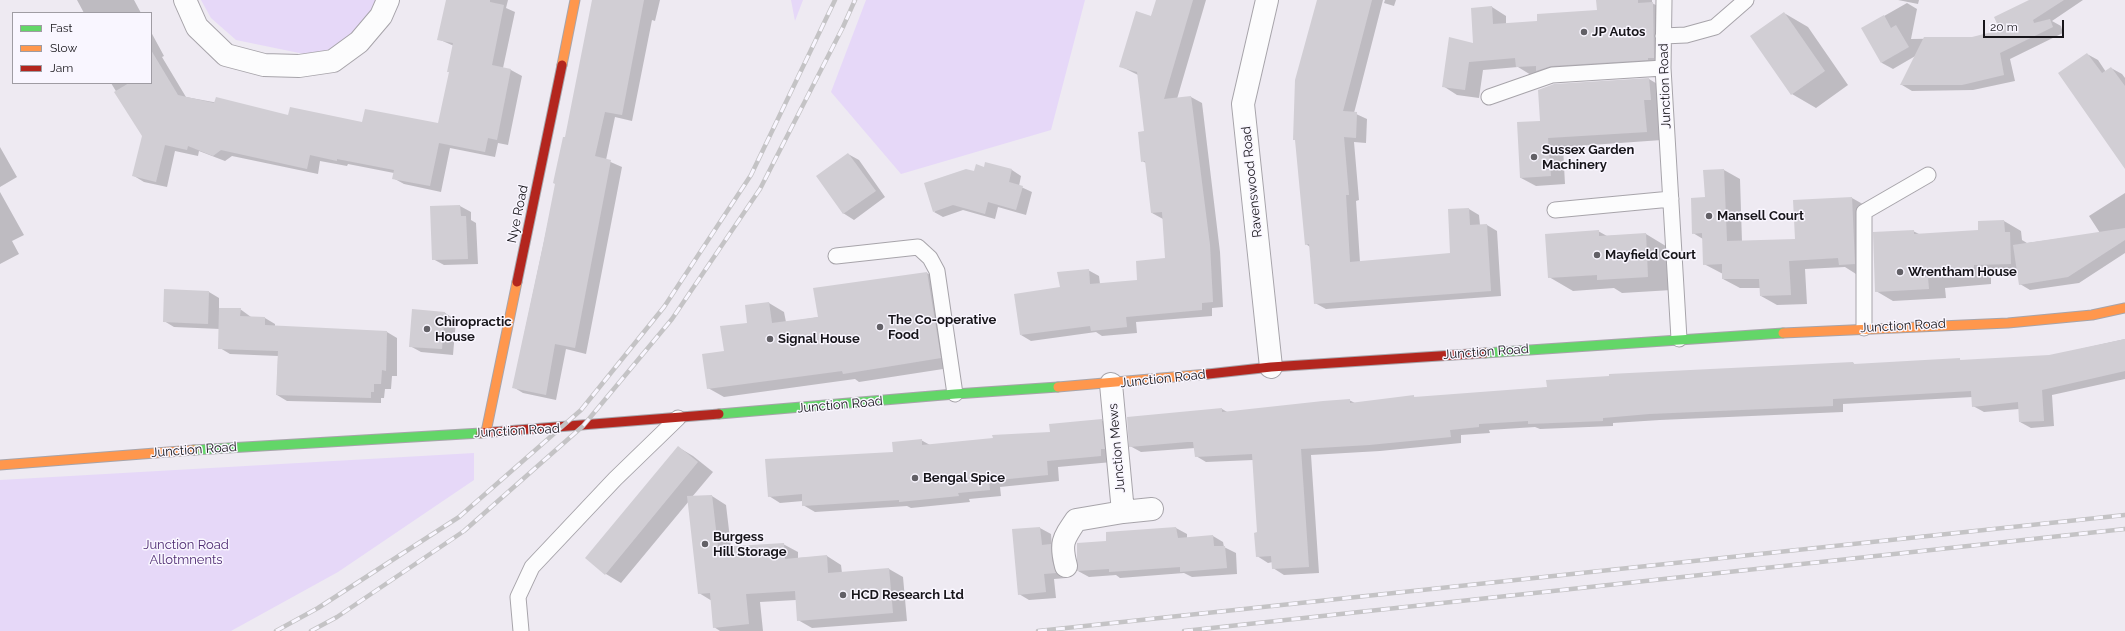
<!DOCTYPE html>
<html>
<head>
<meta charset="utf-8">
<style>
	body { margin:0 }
	#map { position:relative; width:2125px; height:631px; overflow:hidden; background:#eeeaf2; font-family:Raleway,sans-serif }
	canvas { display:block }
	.legend { position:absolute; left:12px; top:12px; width:140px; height:72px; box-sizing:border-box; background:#f9f6ff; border:1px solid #9f9ca3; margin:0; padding:5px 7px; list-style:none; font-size:12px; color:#17151a }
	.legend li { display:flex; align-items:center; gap:8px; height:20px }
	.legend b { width:20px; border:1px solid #9f9ca3 }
	.scale { position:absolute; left:1983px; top:20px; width:81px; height:18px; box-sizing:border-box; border:2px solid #17151a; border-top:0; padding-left:5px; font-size:12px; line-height:14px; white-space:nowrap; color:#17151a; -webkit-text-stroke:3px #f9f6ff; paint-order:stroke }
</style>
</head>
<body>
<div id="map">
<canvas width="2125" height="631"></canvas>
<ul class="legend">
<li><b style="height:5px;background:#63d668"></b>Fast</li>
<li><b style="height:5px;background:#ff974d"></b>Slow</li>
<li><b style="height:5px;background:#b3261e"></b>Jam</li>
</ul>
<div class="scale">20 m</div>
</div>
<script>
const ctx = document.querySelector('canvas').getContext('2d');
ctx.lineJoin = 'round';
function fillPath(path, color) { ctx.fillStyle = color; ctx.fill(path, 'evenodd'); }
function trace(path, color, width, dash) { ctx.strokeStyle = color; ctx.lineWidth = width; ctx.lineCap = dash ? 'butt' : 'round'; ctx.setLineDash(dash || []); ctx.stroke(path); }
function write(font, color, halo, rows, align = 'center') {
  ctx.font = font + ' Raleway,sans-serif'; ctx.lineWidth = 3; ctx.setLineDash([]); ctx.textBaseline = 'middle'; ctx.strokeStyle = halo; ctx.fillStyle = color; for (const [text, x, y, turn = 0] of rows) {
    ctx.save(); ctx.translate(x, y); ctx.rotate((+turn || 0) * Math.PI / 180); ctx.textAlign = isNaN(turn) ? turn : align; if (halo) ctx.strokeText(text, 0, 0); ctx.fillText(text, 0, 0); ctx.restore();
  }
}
fillPath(new Path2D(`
	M201 0H377L375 8 353 34 329 50 304 54 236 40 211 18Z
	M791 0H803L795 21Z
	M866 0H1085L1051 130 901 174 831 92Z
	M474 453V480L338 572 231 631H0V480Z`), '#e6d8f8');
fillPath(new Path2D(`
	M77 0H134L141 13H84Z
	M447 0H508L506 8 515 12 503 68 511 70 522 76 508 145 498 143 495 157 450 148 441 192 404 184 393 178 394 173 348 164 347 166 320 161 318 174 232 156 225 161 199 151 198 156 175 151 167 187 144 182 134 176 143 136 111 83H151V32L164 56 162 57 186 97 289 116 363 123 439 124 450 73 448 71 454 46 438 39Z
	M593 0H660L655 21 652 20 632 121 615 117 606 160 622 167 586 354 566 349 556 400 523 393 513 387 566 138Z
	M1157 0H1206L1177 99 1191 97 1202 103 1220 252 1223 307 1212 308V316L1136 322 1137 333 1102 336 1096 332 1031 341 1021 335 1061 288 1088 270 1099 276 1100 284 1138 281 1166 259 1163 219 1152 213 1146 163 1142 161 1145 132 1138 75 1120 66 1151 17Z
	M1319 0H1383L1354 113 1367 119 1366 143 1354 142 1359 200 1356 201 1360 262 1451 254 1469 209 1479 215 1480 225H1487L1497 231 1501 296 1326 309 1315 303 1310 247 1306 244 1296 140 1294 139Z
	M1385 0H1396L1394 6 1384 3Z
	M1597 0H1652V3L1667 11 1662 68 1531 75 1518 67 1483 70 1479 98 1457 95 1443 86 1475 44 1492 7 1506 16V24L1538 22 1598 11Z
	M1898 0H1919L1918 4Z
	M2031 0H2083L2052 21 2061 26 2063 33 2010 59 2015 81 1973 90 1912 91 1902 85 1917 55 1893 69 1882 63 1863 28 1907 3 1917 9 1911 39 1972 38 2001 31Z
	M1784 13 1808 27 1848 85 1816 108 1792 94Z
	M2087 54 2098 60 2106 72 2111 68 2122 74 2125 78V167Z
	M1649 79 1664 88 1662 140 1563 147 1565 184 1536 186 1521 178 1541 121Z
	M0 147 17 177 0 187Z
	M848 154 859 160 885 197 854 220 843 213Z
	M986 164 1012 170 1021 176 1019 186 1032 192 1026 215 998 207 995 219 963 210 943 217 934 212 975 172 985 168Z
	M1724 170 1740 179 1742 242 1796 240 1852 198 1868 207 1871 273 1856 274 1845 267 1805 269 1807 304 1777 305 1761 296V288H1740L1723 279V274L1704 264 1703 239 1693 233 1706 198Z
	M0 192 24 235 12 241 19 254 0 264Z
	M2125 193V253L2079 283 2030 290 2020 284 2018 274 1991 275V284L1945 288 1946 298 1893 301 1876 291 1913 231 1921 235 1979 231 2004 221 2021 231 2022 240 2027 243 2100 233 2089 216Z
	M460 206 471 212V220L476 223 478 264 444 265 433 259Z
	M1598 231 1607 236 1646 234 1669 248 1672 290 1622 293 1614 288 1573 291 1549 277Z
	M927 273 942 282 956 367 859 382 855 379 724 397 708 388 725 352 748 324 746 306 769 303 784 312 786 322 819 317Z
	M209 292 219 298V309H240L251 317 265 318 275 324V327L387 332 397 338V376H392L391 389H385L384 398H381V403L287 401 277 395 278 356 230 354 220 348V329L174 327 164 321Z
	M413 311 445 313 456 320 453 355 421 352 410 346Z
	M2125 339V379L2052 395 2054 426 2031 428 2020 422 2019 409 1984 412 1973 406V397L1843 404V412L1660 420 1613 423V426L1540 429 1535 427 1489 430 1490 433 1461 435V443L1380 451 1311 455 1319 573 1284 575 1273 568V562L1268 563 1257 556 1258 533 1253 460 1206 462 1196 456 1195 448 1141 452 1130 446 1222 409 1229 413 1349 400 1355 403 1413 396 1416 398 1853 363 1856 365 1959 359 1962 361 2049 356Z
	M1101 420 1113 427 1112 462 1058 467 1059 481 1000 487 1001 496 969 499 970 502 911 508 907 506 815 512 803 505V501L780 503 769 496 894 453 921 440 930 445 1051 433Z
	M678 447 693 456 713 472 692 497 712 496 726 505 731 547 783 544 798 552V558L827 556 841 565 842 573 889 569 903 577 907 621 812 628 798 620 796 600 760 602 763 631H720L714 627 712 601 699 593 689 501 621 583 606 574 587 558Z
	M1040 528 1051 534 1052 546 1061 552 1062 567 1066 578 1054 579 1056 598 1029 600 1019 594Z
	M1176 528 1187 534V538L1213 536 1223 542 1224 547 1236 553 1237 574 1192 577 1184 573 1120 578 1116 575 1089 577 1078 571 1107 541V533Z`), '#0003');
fillPath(new Path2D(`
	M446 0H490V2L504 5 492 65 511 69 497 140 488 138 485 152 439 143 430 186 392 179 394 170 337 159V161L310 155 307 169 221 150 213 156 188 146 187 150 165 145 156 182 132 176 142 136 114 92 129 83H151V50L178 95 214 103 216 97 288 115 290 107 362 122 365 109 438 123 449 72H447L453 43 437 40Z
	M592 0H644L622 115 605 112 595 156 611 160 575 348 555 344 546 395 512 388 543 245 555 184 553 183 563 137H565Z
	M1156 0H1193L1164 99 1191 96 1210 245 1213 302 1202 303V310L1126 317 1127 327 1091 331 1090 326 1020 335 1014 294 1060 287 1057 272 1089 269 1090 284 1137 280 1136 261 1165 258 1162 212 1151 213 1145 161 1141 162 1138 132 1144 131 1137 72 1119 67 1136 11 1151 16Z
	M1317 0H1372L1343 111 1357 112 1356 138 1344 137 1349 195H1346L1350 262 1450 253 1448 209 1469 208 1470 225 1487 224 1491 291 1314 304 1309 244 1305 245 1295 140H1293L1295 80Z
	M1596 0H1638V3L1653 2 1654 58H1648V60L1551 66 1536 71V66L1516 67 1515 58 1469 62 1465 90 1442 87 1449 37 1473 43 1471 8 1492 6 1493 24 1537 21V14L1597 10Z
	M2029 0H2064L2033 20 2034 23 2050 19 2053 27 2000 53 2004 75 1962 85H1900L1924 37H1972L2000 30 1994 17Z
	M1784 12 1825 71 1791 95 1750 36Z
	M1884 15 1891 28 1896 25 1909 47 1881 63 1861 28Z
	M2087 53 2102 73 2111 67 2125 86V169L2058 73Z
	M1649 78 1651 100H1644L1647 132 1548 138 1551 176 1520 178 1517 122 1540 121 1538 90 1554 84Z
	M848 153 876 191 843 214 816 176Z
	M985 162 1012 169 1009 182 1023 186 1016 210 988 202 985 214 953 205 933 212 924 183 966 169 974 171 976 164 984 167Z
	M1724 169 1727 241 1795 239 1793 200 1852 197 1855 264 1839 265 1838 258 1789 261 1791 295 1760 296 1759 279H1722V264L1703 265 1702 233 1692 234 1691 198 1705 197 1703 170Z
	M460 205 461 216H466L468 259 432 260 430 206Z
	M2004 220 2005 232H2010L2011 264 1974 265V275L1928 278 1929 289 1875 292 1873 232 1914 230V234L1978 230V221Z
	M2125 228V240L2068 277 2019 285 2013 245Z
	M1599 230V236L1646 233 1648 277 1597 280V275L1548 278 1545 234Z
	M927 272 941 358 843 374 842 371 707 389 702 354 724 351 720 326 747 323 745 305 769 302 772 323 818 317 813 288Z
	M164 289 209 291 208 324 163 322Z
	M219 308H241L240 316 265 317V325L387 331 386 371 382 370 381 384H374V392H371V398L276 395 278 351 218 349Z
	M412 309 445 312 442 349 409 347Z
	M2125 339V371L2042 390 2044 421 2019 422 2018 402 1972 407 1971 391 1833 399V406L1649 414 1603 418V421L1528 424V421L1479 424V427L1450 430 1451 437 1369 445 1301 449 1309 567 1272 569 1271 556 1256 557 1254 533 1257 532 1252 454 1195 457 1193 442H1187L1129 447 1127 417 1222 408V412L1323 401 1350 399V403L1414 395V397L1547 387 1546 380 1609 376V374L1853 362 1854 364 1960 358V360L2049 355Z
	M1102 419 1105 449H1101V456L1047 461 1048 475 989 481 990 490 958 493 959 496 899 502V500L802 506V494L768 497 765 459 893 452 892 442 922 439V445L993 438 992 435 1050 432 1049 424Z
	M678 446 698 462 605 575 585 558Z
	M712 495 718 547 784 543 785 559 827 555 828 573 889 568 893 613 797 621 795 591 746 594 749 624 713 628 710 593 698 594 687 496Z
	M1040 527 1042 545 1051 544 1052 560 1056 573 1044 574 1046 592 1018 595 1012 529Z
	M1176 527 1178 538 1213 535 1214 546H1225L1227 568 1180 572V567L1109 572V569L1077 571V543L1106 541V532Z`), '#d1ced4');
const lane = new Path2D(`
	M1664 0 1663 68 1679 339
	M1663 36 1686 35 1715 27 1746 0
	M1489 97 1552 75 1663 68
	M1555 210 1671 199
	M836 256 918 247 930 258 937 271 955 394
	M1864 328V212L1928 175
	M521 631 518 597 532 567 615 479 678 418`);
const street = new Path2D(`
	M185 0 197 27 226 55 264 65 299 66 333 61 359 42 381 16 388 0
	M1267 0 1243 104 1271 367
	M1123 512 1152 509
	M1066 566C1060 543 1063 539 1076 520L1123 512 1111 384`);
const fast = new Path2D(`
	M1485 353 1783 333
	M719 414 955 394 1058 387
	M194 450 481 433`);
const slow = new Path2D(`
	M562 65 575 0
	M1783 333 2008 323 2092 315 2125 308
	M1058 387 1208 374
	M486 432 517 282
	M0 465 194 450`);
const jam = new Path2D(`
	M517 282 562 65
	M1208 374 1271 367 1485 353
	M481 433 719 414`);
trace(lane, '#a7a4aa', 17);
trace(street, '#a7a4aa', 24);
trace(fast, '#a7a4aa', 11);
trace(slow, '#a7a4aa', 11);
trace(jam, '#a7a4aa', 11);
trace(lane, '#fcfcfd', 15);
trace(street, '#fcfcfd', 22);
trace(fast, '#63d668', 9);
trace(slow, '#ff974d', 9);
trace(jam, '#b3261e', 9);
const rail = new Path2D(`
	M276 631 318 608 459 517 581 410 664 307 751 175 835 0
	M311 631 337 617 464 531 583 426 672 319 760 189 843 27 855 0
	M1038 631 2125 515
	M1184 631 2125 529`);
trace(rail, '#c4c3c5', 4.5);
trace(rail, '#f9f6ff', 3, [9]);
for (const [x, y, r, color] of [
	[1584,32,4,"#626066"],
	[1534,157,4,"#626066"],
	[1709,216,4,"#626066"],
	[1597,255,4,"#626066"],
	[1900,272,4,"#626066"],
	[880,327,4,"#626066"],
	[427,329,4,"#626066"],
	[770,339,4,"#626066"],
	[915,478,4,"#626066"],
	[705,544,4,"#626066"],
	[843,595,4,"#626066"]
]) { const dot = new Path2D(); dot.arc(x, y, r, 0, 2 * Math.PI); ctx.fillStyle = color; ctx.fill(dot); trace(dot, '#f9f6ff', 1.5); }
write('bold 13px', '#17151a', '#f9f6ff', [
	["JP Autos",1592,32],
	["Sussex Garden",1542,150],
	["Machinery",1542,165],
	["Mansell Court",1717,216],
	["Mayfield Court",1605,255],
	["Wrentham House",1908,272],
	["The Co-operative",888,320],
	["Food",888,335],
	["Chiropractic",435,322],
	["House",435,337],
	["Signal House",778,339],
	["Bengal Spice",923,478],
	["Burgess",713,537],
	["Hill Storage",713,552],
	["HCD Research Ltd",851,595]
], 'left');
write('13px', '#17151a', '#f9f6ff', [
	["Junction Road",1665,86,-92],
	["Ravenswood Road",1252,182,-96],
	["Nye Road",518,214,-78],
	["Junction Road",1903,326,-3],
	["Junction Road",1486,352,-4],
	["Junction Road",1163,379,-6],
	["Junction Road",840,405,-5],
	["Junction Road",517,431,-3],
	["Junction Mews",1117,448,-95],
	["Junction Road",194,450,-4]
]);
write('13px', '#4f2c73', '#f9f6ff', [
	["Junction Road",186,545],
	["Allotmnents",186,560]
]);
</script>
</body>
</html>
